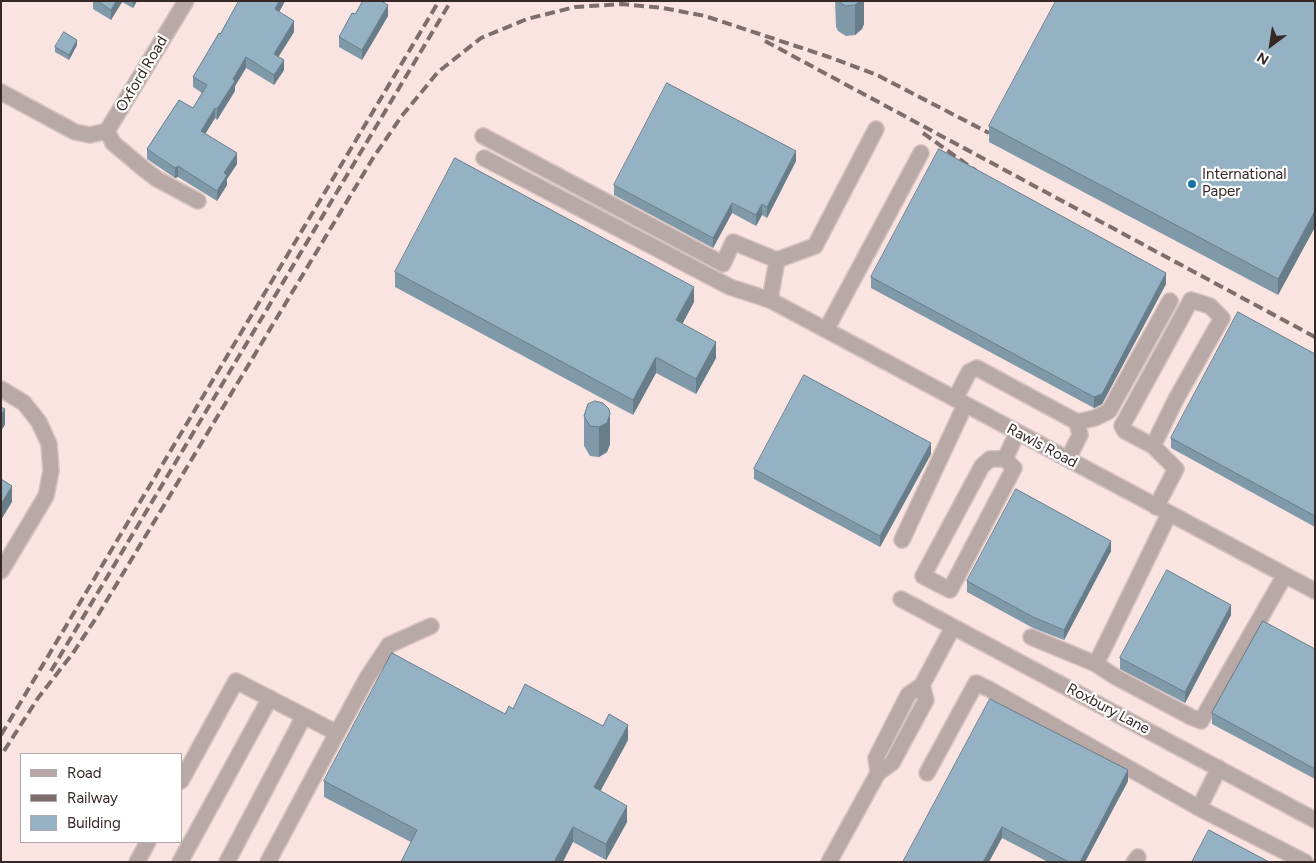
<!DOCTYPE html>
<html>
<head>
<meta charset="utf-8">
<style>
	body { margin:0 }
	#map { position:relative; width:1316px; height:863px; overflow:hidden; background:#fae4e1; font-family:Figtree,sans-serif }
	canvas { display:block }
	.frame { position:absolute; inset:0; border:2px solid #352826; pointer-events:none }
	.legend { position:absolute; left:20px; top:753px; width:162px; height:90px; box-sizing:border-box; background:#fff; border:1px solid #aea9a8; margin:0; padding:6px 9px; list-style:none; font-size:15px; color:#352826 }
	.legend li { display:flex; align-items:center; gap:10px; height:25px }
	.legend b { width:25px; border:1px solid #aea9a8 }
	.north { position:absolute; left:1246px; top:20px; width:50px; height:50px; -webkit-text-stroke:4px #fff; paint-order:stroke; rotate:211deg; font-size:14px; font-weight:700; line-height:20px; text-align:center; color:#352826 }
	.north::after { content:''; display:block; margin:auto; width:18px; height:22px; background:#352826; clip-path:polygon(50% 0,100% 100%,50% 72%,0 100%) }
</style>
</head>
<body>
<div id="map">
<canvas width="1316" height="863"></canvas>
<div class="frame"></div>
<ul class="legend">
<li><b style="height:6px;background:#b8a8a6"></b>Road</li>
<li><b style="height:6px;background:#7e6e6b"></b>Railway</li>
<li><b style="height:14px;background:#95b2c5"></b>Building</li>
</ul>
<div class="north">N</div>
</div>
<script>
const ctx = document.querySelector('canvas').getContext('2d');
ctx.lineJoin = 'round';
function trace(path, color, width, dash) { ctx.strokeStyle = color; ctx.lineWidth = width; ctx.lineCap = dash ? 'butt' : 'round'; ctx.setLineDash(dash || []); ctx.stroke(path); }
function fillPath(path, color) { ctx.fillStyle = color; ctx.fill(path, 'evenodd'); }
function write(font, color, halo, rows, align = 'center') {
  ctx.font = font + ' Figtree,sans-serif'; ctx.lineWidth = 4.5; ctx.setLineDash([]); ctx.textBaseline = 'middle'; ctx.strokeStyle = halo; ctx.fillStyle = color; for (const [text, x, y, turn = 0] of rows) {
    ctx.save(); ctx.translate(x, y); ctx.rotate((+turn || 0) * Math.PI / 180); ctx.textAlign = isNaN(turn) ? turn : align; if (halo) ctx.strokeText(text, 0, 0); ctx.fillText(text, 0, 0); ctx.restore();
  }
}
const minor = new Path2D(`
	M1 92 75 132 90 135 107 131 186 1
	M107 131 113 143 144 169 157 179 198 201
	M483 136 723 264 733 242 777 260
	M484 158 730 287 770 300 1315 591
	M770 300 777 260 815 246 876 129
	M826 330 921 153
	M1 389 24 403 39 422 49 444 51 471 46 496 1 571
	M955 399 969 372 977 368 1077 422 1095 418 1109 411 1170 301
	M1153 446 1176 399 1222 318 1210 306 1191 300 1122 426 1125 431 1153 446 1176 469 1156 507
	M990 459H1005L1014 468 950 590 923 576 982 466Z
	M1005 459 1017 433
	M1068 459 1080 435 1077 422
	M1169 514 1096 664 1114 676 1191 717 1201 721 1285 575
	M902 540 965 405
	M901 599 1315 820
	M1031 637 1096 664
	M337 733 367 678 389 645 431 626
	M878 773 876 758 908 695 922 685 953 627
	M927 773 976 683 989 689 1199 808 1219 768
	M181 781 236 681 337 733 268 862
	M1199 808 1305 862
	M137 862 148 842
	M180 862 270 698
	M227 862 304 716
	M829 862 878 773 892 763 926 700 922 685
	M1134 862 1138 857`);
trace(minor, '#d7c2bf', 18);
trace(minor, '#b8a8a6', 15);
trace(new Path2D(`
	M765 41 1315 337
	M923 133 976 171
	M51 671 451 1
	M1 735 439 1
	M4 751 38 698 73 653 98 615 373 158 401 117 438 72 481 38 527 19 575 7 622 4 663 8 705 16 829 57 877 75 989 133`), '#7e6e6b', 4, [10, 5]);
fillPath(new Path2D(`
	M93 1H137L133 8 122 2 111 20 93 9Z
	M285 1 279 12 294 32 278 57 284 70 274 85 246 68 235 86V91L217 120 215 118 205 134 237 164 227 179V185L217 201 178 177 175 178 147 159V149L193 108 202 93 193 87V77L220 34Z
	M835 1H864V24L862 29 855 35 846 36 838 31 836 27Z
	M1315 1V227L1278 295 989 142V126Z
	M355 14 388 16 362 60 339 47V37Z
	M77 45 69 60 55 52V47Z
	M796 161 767 218 762 215 756 226 732 213 713 248 614 195V185Z
	M395 272 694 302 682 324 716 358 696 394 656 373 633 415 395 287Z
	M871 277 1166 284 1102 404 1094 408 871 288Z
	M1315 354V527L1171 448V438Z
	M588 404 610 444 607 452 599 457 590 456 584 446V416Z
	M931 454 880 547 754 479V469Z
	M1111 551 1064 640 1033 628 967 592V581Z
	M1231 615 1185 703 1120 669V658Z
	M1315 649V779L1212 724V713Z
	M513 709 628 740 600 791 627 822 606 860 573 842H411L324 797V781L505 714Z
	M1128 781 1085 862H1048L1002 838 903 862Z`), '#8099a9');
fillPath(new Path2D(`
	M116 1H122V2L111 20V10Z
	M133 1H137L133 8Z
	M279 1H285L275 20V9Z
	M860 1H864V24L862 29 855 35V5Z
	M388 5V16L362 60V50Z
	M294 21V32L274 64V54Z
	M77 40V45L69 60V55Z
	M246 57V68L235 86V91L217 120V109L233 79Z
	M284 60V70L274 85V75Z
	M215 108V118L201 141V131Z
	M796 151V161L767 218V207Z
	M237 153V164L227 179V185L217 201V191L224 173Z
	M178 166V177L175 178V168Z
	M732 203V213L713 248V238Z
	M762 204V215L756 226V215Z
	M1315 211V227L1278 295V279Z
	M1166 273V284L1102 404 1094 408V397Z
	M694 287V302L676 336V320Z
	M716 342V358L696 394V379Z
	M656 357V373L633 415V400Z
	M5 409V425L1 431V415Z
	M610 414V444L607 452 599 457V427Z
	M931 443V454L880 547V536Z
	M12 486V502L1 520V504Z
	M1111 541V551L1064 640V630Z
	M1231 605V615L1185 703V692Z
	M628 725V740L594 803V787Z
	M1128 770V781L1085 862H1080Z
	M627 806V822L606 860V844Z
	M573 827V842L563 862H554Z
	M1002 827V838L989 862H983Z`), '#687d8a');
const building = new Path2D(`
	M98 1H116L111 10Z
	M239 1H279L275 9 294 21 274 54 284 60 274 75 246 57 233 79 235 81 217 109 215 108 201 131 237 153 224 173 227 175 217 191 178 166 175 168 147 149 179 100 193 108 207 85 193 77 219 33 220 34Z
	M363 1H381L388 5 362 50 339 37 352 13 355 14Z
	M838 1H860L855 5 846 6Z
	M1056 1H1315V211L1278 279 989 126Z
	M64 32 77 40 69 55 55 47Z
	M667 83 796 151 767 207 762 204 756 215 732 203 713 238 614 185Z
	M939 149 1166 273 1102 394 1094 397 871 277Z
	M455 158 694 287 676 320 716 342 696 379 656 357 633 400 395 272Z
	M1238 312 1315 354V516L1171 438Z
	M804 375 931 443 880 536 754 469Z
	M595 401 603 403 609 409 610 414 607 423 599 427 590 426 584 416 588 404Z
	M1 407 5 409 1 415Z
	M1 479 12 486 1 504Z
	M1016 489 1111 541 1064 630 1033 617 967 581Z
	M1167 570 1231 605 1185 692 1120 658Z
	M1263 621 1315 649V769L1212 713Z
	M392 653 505 714 509 706 513 709 525 684 603 726 609 714 628 725 594 787 627 806 606 844 573 827 554 862H401L417 830 324 781Z
	M990 699 1128 770 1080 862H1069L1002 827 983 862H903Z
	M1209 830 1269 862H1192Z`);
fillPath(building, '#95b2c5');
trace(building, '#687d8a', 1);
for (const [x, y, r, color] of [
	[1192,184,5,"#1571a0"]
]) { const dot = new Path2D(); dot.arc(x, y, r, 0, 2 * Math.PI); ctx.fillStyle = color; ctx.fill(dot); trace(dot, '#fff', 2); }
write('15px', '#352826', '#fff', [
	["Oxford Road",142,74,-59],
	["Rawls Road",1042,446,28],
	["Roxbury Lane",1108,709,28]
]);
write('15px', '#352826', '#fff', [
	["International",1202,175],
	["Paper",1202,192]
], 'left');
</script>
</body>
</html>
